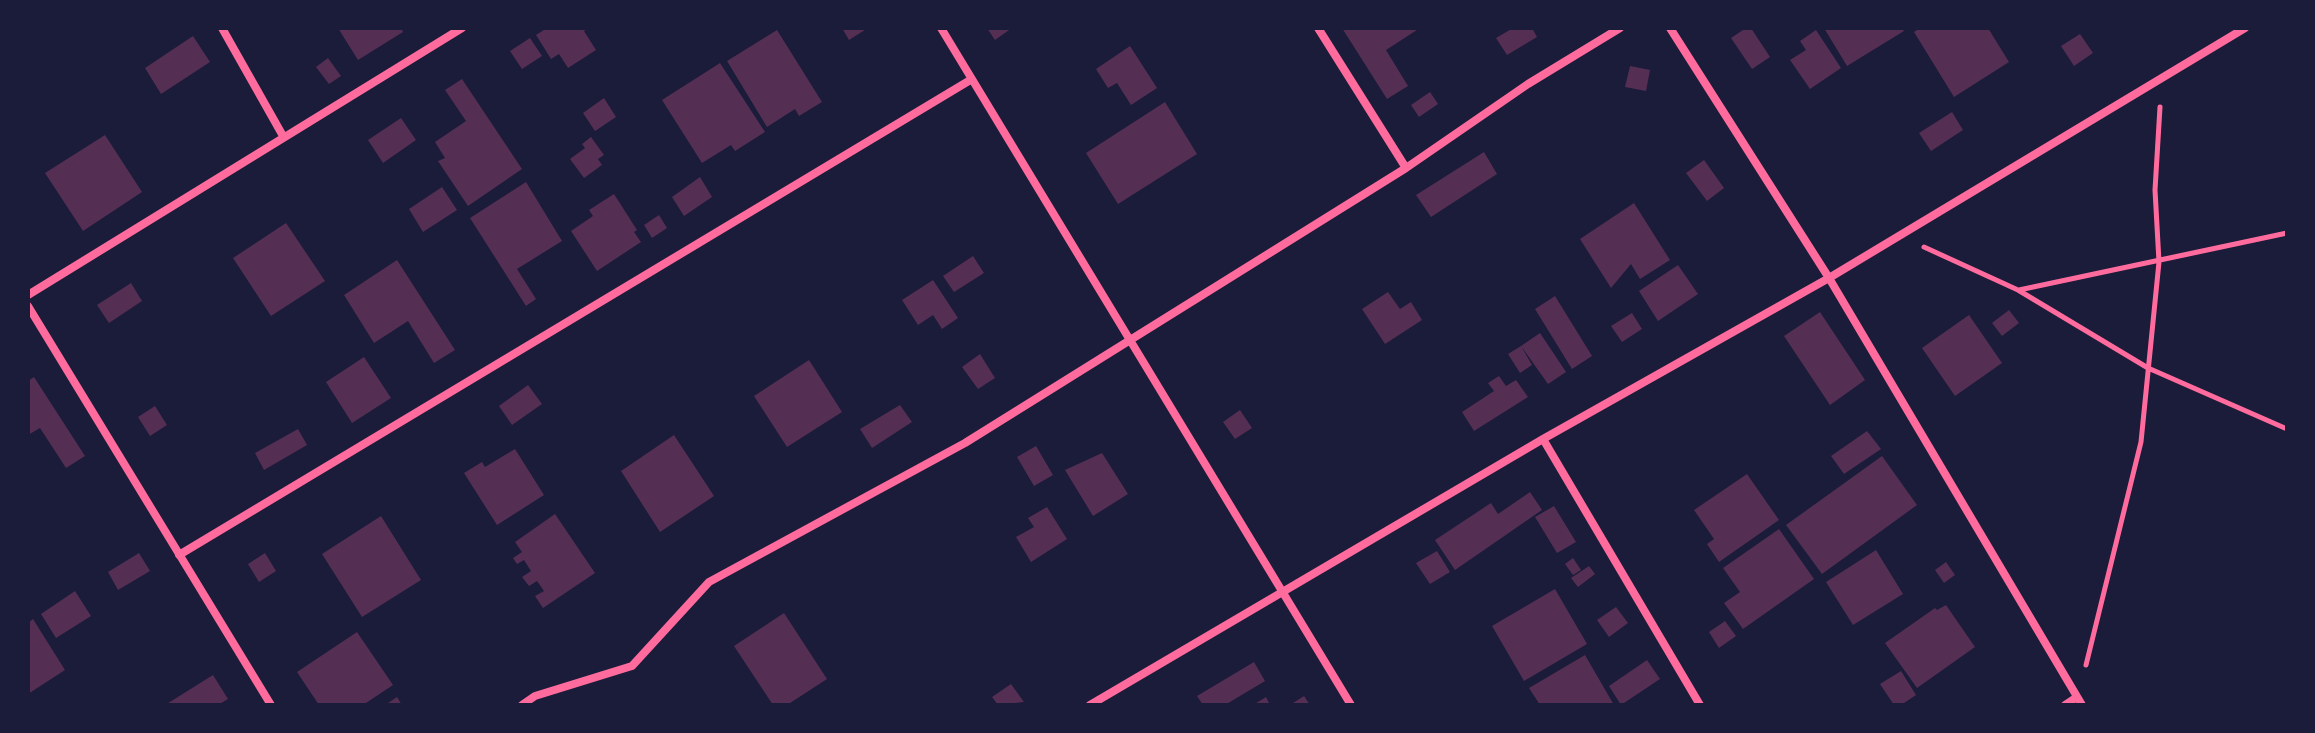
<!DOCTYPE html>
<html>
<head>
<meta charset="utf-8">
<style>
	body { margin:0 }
	#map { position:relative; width:2315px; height:733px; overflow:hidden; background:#1b1b3a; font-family:"Roboto Condensed",sans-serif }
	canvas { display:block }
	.frame { position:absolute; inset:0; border:30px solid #1b1b3a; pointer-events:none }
</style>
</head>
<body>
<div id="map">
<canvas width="2315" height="733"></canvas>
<div class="frame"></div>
</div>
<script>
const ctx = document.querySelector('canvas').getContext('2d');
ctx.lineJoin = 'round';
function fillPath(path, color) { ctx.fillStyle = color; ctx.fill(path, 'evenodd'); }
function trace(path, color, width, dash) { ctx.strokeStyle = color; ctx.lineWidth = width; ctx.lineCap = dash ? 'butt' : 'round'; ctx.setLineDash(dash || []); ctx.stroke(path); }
fillPath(new Path2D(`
	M338 28H401L403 32 358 60Z
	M547 28H589L584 31 596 50 568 68 559 54 551 59 536 35Z
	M842 28H868L849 40Z
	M987 28H1012L995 40Z
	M1342 28H1420L1386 50 1408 86 1387 99Z
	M1513 28H1532L1537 37 1507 55 1496 38Z
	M1746 28H1751L1770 57 1752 69 1731 38Z
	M1824 28H1902L1904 31 1847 66Z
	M1920 28H1988L2009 62 1954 97 1914 32Z
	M777 30 822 102 799 116 795 109 767 127 727 61Z
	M1816 30 1841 68 1810 89 1790 60 1806 50 1800 41Z
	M2080 34 2093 53 2074 66 2061 46Z
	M193 36 210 62 161 94 145 68Z
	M530 38 542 56 522 69 510 51Z
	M1130 46 1157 88 1131 105 1117 83 1108 88 1096 69Z
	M328 58 341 76 329 84 316 67Z
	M720 63 765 132 735 151 731 145 702 163 662 100Z
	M1630 66 1650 70 1646 91 1625 87Z
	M462 79 522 169 468 206 438 161 445 158 435 142 466 121 445 90Z
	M1430 92 1438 104 1419 117 1411 105Z
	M604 98 616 117 595 131 583 113Z
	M1165 102 1197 154 1118 204 1086 153Z
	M1952 112 1963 130 1931 151 1919 133Z
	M401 118 416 140 383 163 368 140Z
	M105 135 142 192 83 231 45 173Z
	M591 137 604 155 598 159 602 165 584 178 570 159 585 148 582 144Z
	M1484 152 1497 174 1431 217 1416 195Z
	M1704 160 1724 188 1707 201 1686 173Z
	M700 177 712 197 684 216 672 197Z
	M526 182 562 241 517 269 536 299 526 306 470 218Z
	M442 187 457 210 423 232 409 209Z
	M614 194 637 230 634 232 641 242 597 271 571 231 593 216 589 210Z
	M1634 203 1670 260 1640 279 1631 264 1611 288 1580 239Z
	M659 215 667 228 652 238 644 225Z
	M286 223 325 281 271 316 233 258Z
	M973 256 984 273 954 292 943 276Z
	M397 260 455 350 434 363 408 321 374 343 344 295Z
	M1678 265 1698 294 1658 321 1639 291Z
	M933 280 958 318 942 329 933 315 918 325 902 300Z
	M131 283 142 301 109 323 97 305Z
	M1388 292 1400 309 1411 302 1422 320 1385 344 1362 309Z
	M1555 296 1592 356 1572 369 1535 309Z
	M2009 310 2019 323 2002 336 1992 323Z
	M1820 312 1865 380 1830 405 1784 336Z
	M1632 313 1642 329 1622 342 1611 326Z
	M1969 315 2002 363 1955 396 1922 348Z
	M1540 333 1566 372 1548 384 1521 346Z
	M1521 346 1532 365 1520 373 1508 354Z
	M980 354 995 378 978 389 962 367Z
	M364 357 391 398 352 423 326 382Z
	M809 360 842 412 787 447 754 396Z
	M1499 376 1506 386 1516 380 1528 397 1474 431 1462 412 1494 391 1488 383Z
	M34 377 85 456 66 468 40 428 28 435V381Z
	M528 385 542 404 512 425 499 406Z
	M900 405 912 422 872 448 860 429Z
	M155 406 167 425 150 436 138 417Z
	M1240 410 1252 428 1235 439 1223 422Z
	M298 429 307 445 264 470 255 453Z
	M1867 431 1881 449 1844 474 1831 456Z
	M674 435 714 496 660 532 621 471Z
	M1036 446 1053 475 1034 486 1017 457Z
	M515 449 544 495 497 525 464 473 482 462 485 467Z
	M1102 453 1128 494 1093 516 1065 470Z
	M1882 456 1917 505 1822 574 1786 525Z
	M1747 474 1779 520 1719 562 1707 544 1714 539 1694 510Z
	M1530 492 1542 510 1455 570 1435 540 1491 503 1498 514Z
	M1554 506 1576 542 1557 553 1535 517Z
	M1047 507 1067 539 1031 562 1016 537 1034 527 1028 518Z
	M555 514 595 573 543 608 535 596 544 591 537 581 529 586 522 577 531 571 524 560 517 564 513 558 522 552 515 542Z
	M381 516 421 580 362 617 322 554Z
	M1779 529 1814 579 1743 629 1724 603 1740 592 1723 568Z
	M1876 550 1903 594 1853 625 1826 582Z
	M1437 551 1450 572 1430 584 1416 563Z
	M139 553 150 571 118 590 108 572Z
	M265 553 276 571 259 582 248 564Z
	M1573 558 1581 570 1573 575 1565 564Z
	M1946 562 1955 575 1944 583 1935 570Z
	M1589 566 1595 574 1578 587 1571 578Z
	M1555 589 1587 644 1524 681 1492 626Z
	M75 591 91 616 56 638 41 614Z
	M1946 605 1975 647 1917 688 1885 643 1935 608 1937 610Z
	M1616 607 1628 623 1609 637 1597 620Z
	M784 613 827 679 787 705H773L734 646Z
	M33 619 65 670 28 694V623Z
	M1725 621 1736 636 1719 648 1709 632Z
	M357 632 393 685 363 705H319L297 672Z
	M1585 655 1614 705H1540L1529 688Z
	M1647 660 1660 679 1621 705 1609 686Z
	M1254 662 1265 681 1225 705H1203L1197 696Z
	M1901 671 1916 695 1901 705H1894L1880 684Z
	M213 675 228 699 218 705H165Z
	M1011 684 1024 702 998 705 992 697Z
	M1304 696 1310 705H1290Z
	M397 697 402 705H385Z
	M1266 697 1270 705H1253Z`), '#542f53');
trace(new Path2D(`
	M1924 247 2018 290 2148 368 2287 429
	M2019 290 2287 233
	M2086 665 2141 442 2159 262 2155 190 2160 107`), '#ff6b9d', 5);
trace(new Path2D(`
	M222 28 283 136
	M941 28 1351 705
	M1318 28 1406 168
	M1670 28 1829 278 2082 705
	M28 295 462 28
	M28 306 271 705
	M1543 439 1700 705
	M179 555 972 79
	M522 705 535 696 632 666 709 582 965 443 1406 168 1528 84 1620 28
	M1090 705 1543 439 1829 278 2245 28
	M2065 705 2077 697`), '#ff6b9d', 8);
</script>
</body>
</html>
